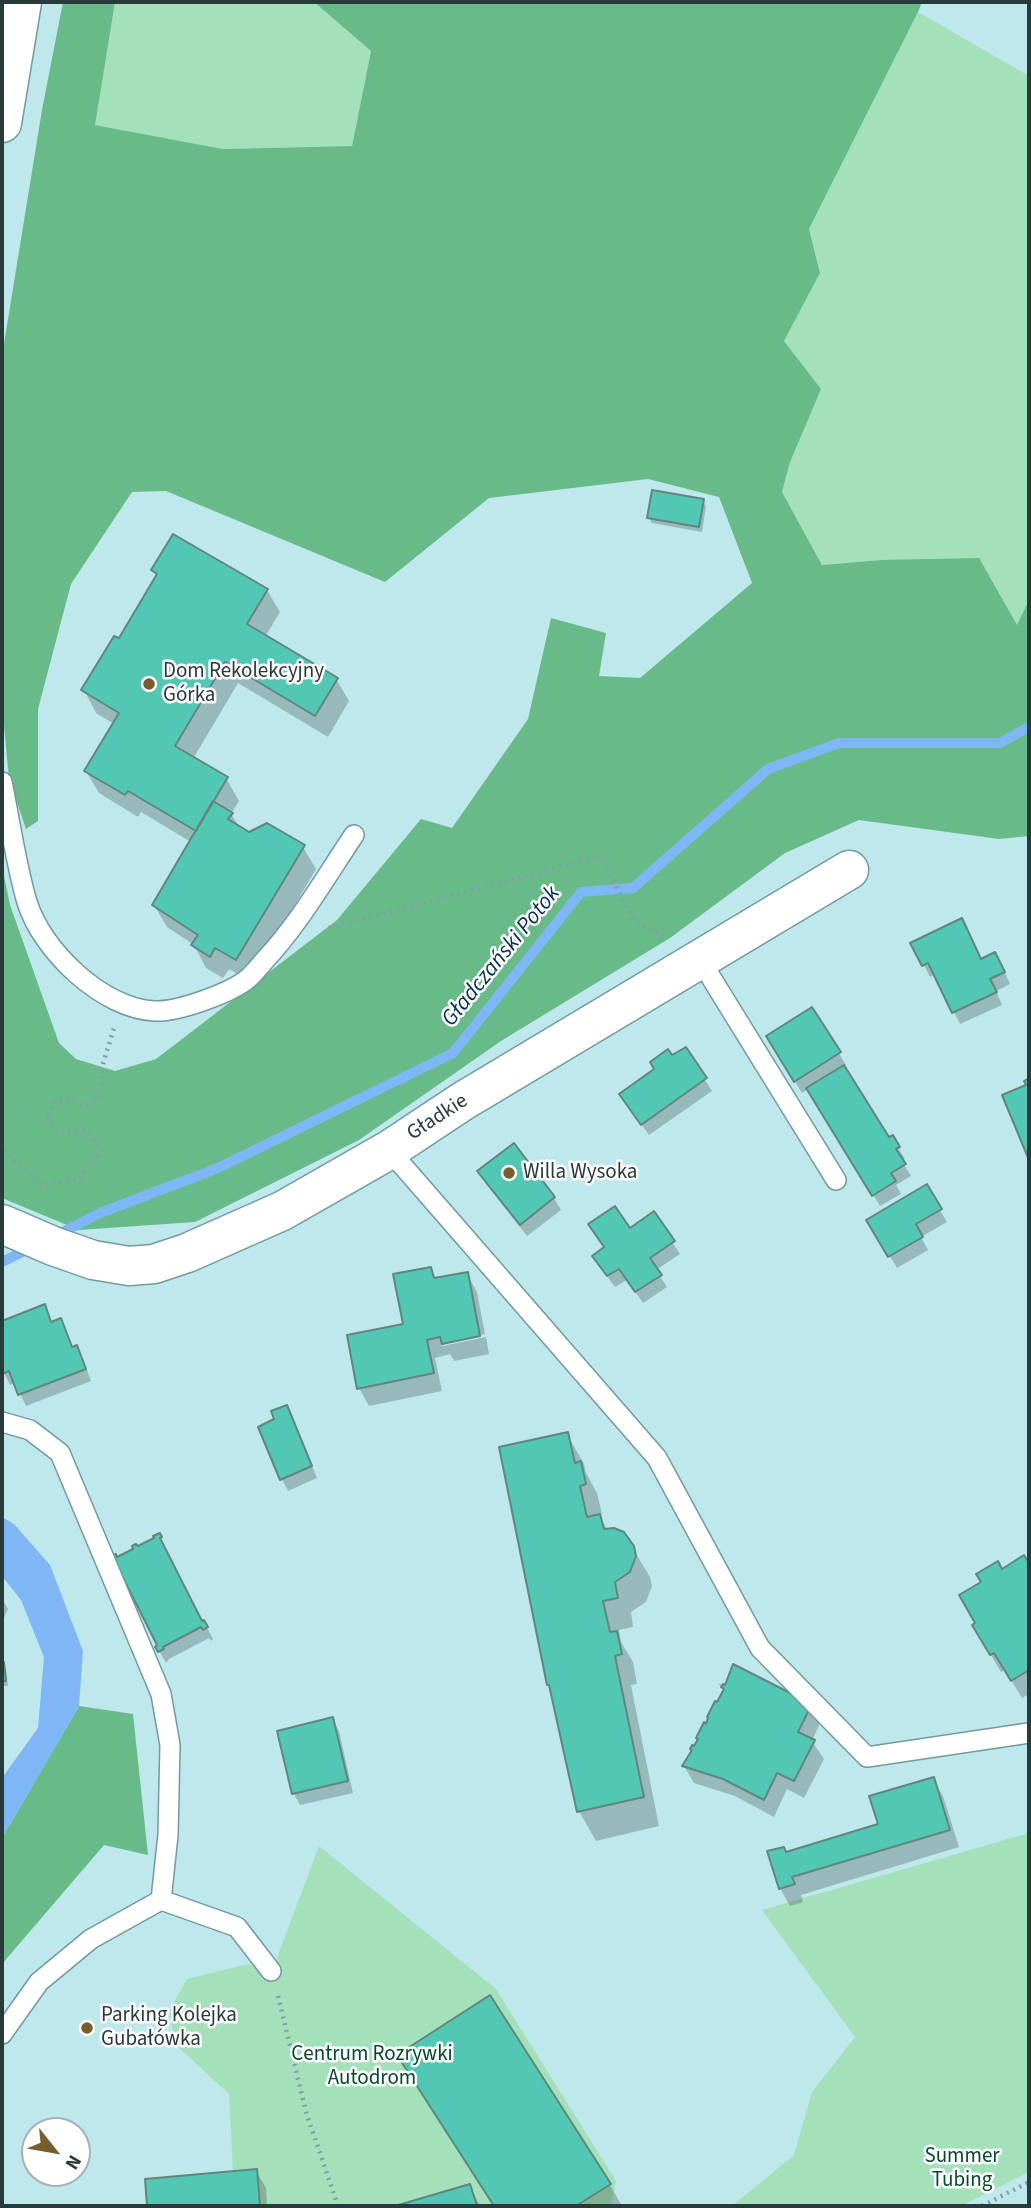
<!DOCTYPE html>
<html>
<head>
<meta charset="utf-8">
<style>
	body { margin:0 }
	#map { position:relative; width:1031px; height:2208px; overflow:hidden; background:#bee8ec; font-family:"Source Sans 3",sans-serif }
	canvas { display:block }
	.frame { position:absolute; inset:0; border:4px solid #293a3b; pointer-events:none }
	.north { position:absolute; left:21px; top:2117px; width:70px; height:70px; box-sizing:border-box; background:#fff; border:2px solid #a9b0b1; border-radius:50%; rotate:121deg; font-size:19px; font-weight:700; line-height:28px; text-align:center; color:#293a3b }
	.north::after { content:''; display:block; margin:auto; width:24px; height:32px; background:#765e2e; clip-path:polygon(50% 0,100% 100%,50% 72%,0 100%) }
</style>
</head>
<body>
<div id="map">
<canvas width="1031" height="2208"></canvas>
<div class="frame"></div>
<div class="north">N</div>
</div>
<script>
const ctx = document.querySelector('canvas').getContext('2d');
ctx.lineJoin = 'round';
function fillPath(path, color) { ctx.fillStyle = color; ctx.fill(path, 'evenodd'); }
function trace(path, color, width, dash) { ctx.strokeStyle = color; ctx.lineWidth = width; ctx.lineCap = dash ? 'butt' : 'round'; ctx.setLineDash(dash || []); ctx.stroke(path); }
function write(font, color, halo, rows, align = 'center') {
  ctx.font = font + ' "Source Sans 3",sans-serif'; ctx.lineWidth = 5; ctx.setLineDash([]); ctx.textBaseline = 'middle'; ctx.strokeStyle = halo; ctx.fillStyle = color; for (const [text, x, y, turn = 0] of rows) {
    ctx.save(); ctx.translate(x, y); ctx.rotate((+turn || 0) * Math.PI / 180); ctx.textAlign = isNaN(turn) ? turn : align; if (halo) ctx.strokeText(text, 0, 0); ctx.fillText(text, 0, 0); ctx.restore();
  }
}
fillPath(new Path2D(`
	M115 2H314L371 51 352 146 223 149 94 125Z
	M918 12 1029 76V600L1017 625 881 560 822 565 782 492 790 462 784 341 820 273 809 229Z
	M1029 1833V2172L961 2206H732L794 2155 812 2092 855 2037 762 1910Z
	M319 1846 496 1989 616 2181 611 2206H147L145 2179 233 2171 229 2094 175 2044 169 2011 187 1979 248 1964 272 1971Z`), '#a4e0b9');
fillPath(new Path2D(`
	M63 2H115L95 125 223 149 352 146 371 51 314 2H922L918 12 809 229 820 273 784 341 821 389 790 462 782 492 822 565 881 560 979 558 1017 625 1029 600V836L999 839 859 820 785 853 670 938 501 1041 359 1140 195 1222 79 1230 2 1198V866L10 905 59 1043 76 1059 115 1071 156 1059 337 920 421 819 452 828 528 719 551 618 606 633 599 676 640 678 752 583 719 497 648 479 489 498 385 582 166 491 132 492 71 584 38 709V821L26 829 9 779 2 704V356L42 110Z
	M79 1706 133 1714 148 1855 104 1845 2 1964V1838Z`), '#68bb89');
fillPath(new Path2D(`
	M2 1517 14 1524 50 1565 83 1651 79 1706 2 1838V1778L38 1728 44 1657 21 1600 2 1576Z`), '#7eb6f6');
fillPath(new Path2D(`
	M703 501 706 506 702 532 652 523 649 517Z
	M153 570 267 590 280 612 265 637 336 679 349 701 328 737 238 683 193 759 226 778 239 801 231 814 240 828 249 834 303 847 316 869 250 981 229 969 223 978 206 968 194 945 167 927 154 905 191 842 141 812 138 817 99 793 86 771 114 724 96 713 84 690 120 641 157 577Z
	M913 943 1002 966 1010 984 996 991 1002 1005 960 1024 935 974 930 977Z
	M812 1009 846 1065 843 1067 889 1140 898 1148 905 1159 902 1161 911 1176 896 1185 901 1194 880 1206 809 1089 802 1093 768 1037Z
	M685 1049 712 1091 649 1135 628 1106 671 1058Z
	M513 1146 554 1198 561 1210 527 1236 486 1184 479 1172Z
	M926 1187 947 1222 921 1237 928 1250 897 1268 868 1220Z
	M654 1214 680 1254 656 1270 667 1287 643 1303 627 1280 615 1287 601 1268Z
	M430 1269 436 1279 467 1274 477 1292 485 1334 442 1343V1346L486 1337 489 1354 454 1361 450 1354 435 1358 442 1391 369 1406 359 1388 405 1325Z
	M44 1306 53 1323 60 1321 73 1349 76 1347 83 1359 91 1381 26 1406 15 1383 10 1385 2 1369V1350L4 1349 2 1343V1323Z
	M293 1419 317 1478 288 1491 282 1479Z
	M567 1434 584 1464 586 1473 597 1493 602 1514H598L608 1531 632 1547 650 1577 652 1586 646 1602 631 1612 633 1627 619 1630 621 1642 633 1662 637 1684 631 1685 659 1826 596 1841 579 1811 552 1690 549 1685Z
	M159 1535 202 1623 204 1622 213 1639 211 1641 209 1638 169 1659 166 1663 157 1647 160 1646 116 1559Z
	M1024 1558 1029 1567V1694L1022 1698 1005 1670 1001 1672 984 1643 1002 1572Z
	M2 1599 8 1609 2 1622Z
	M2 1664 6 1670 8 1686H2Z
	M718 1683 726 1688 810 1705 820 1723 812 1741 824 1759 804 1798 787 1789 774 1817 735 1796 694 1783 684 1766 724 1692Z
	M332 1719 339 1731 353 1793 300 1805 294 1794Z
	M933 1779 943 1796 959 1847 801 1895 803 1902 790 1906 780 1888 786 1853 880 1825Z
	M412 2078 610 2185 622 2206H494Z
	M256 2171 266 2188 267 2206H149L147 2181Z
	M470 2186 480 2206H401Z`), '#0003');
trace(new Path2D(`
	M53 1237 100 1213 218 1168 453 1053 581 892 633 888 768 769 839 743H1000L1029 727
	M2 1262 32 1247`), '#7eb6f6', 10);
const building = new Path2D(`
	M652 490 704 499 699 527 647 518Z
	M173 534 268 589 247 624 338 678 315 716 225 662 175 746 228 777 196 831 128 791 125 795 84 771 119 713 81 690 114 636 119 638 157 574 151 570Z
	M213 801 233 813 228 819 249 832 267 823 305 845 236 960 215 948 210 957 191 945 198 935 152 905Z
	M962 918 981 959 995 952 1005 972 990 979 997 992 952 1013 928 963 922 966 910 943Z
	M812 1007 841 1052 794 1082 766 1036Z
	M686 1047 707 1078 641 1125 619 1094 654 1069 650 1062 668 1049 672 1055Z
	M844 1065 889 1137 893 1135 900 1147 896 1149 906 1164 891 1173 896 1181 872 1196 806 1088Z
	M1029 1078V1160L1002 1095 1026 1085 1024 1081Z
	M514 1143 555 1197 520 1225 477 1171Z
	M927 1184 942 1209 916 1224 923 1237 888 1257 866 1220Z
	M615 1206 630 1228 654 1211 675 1241 650 1258 662 1275 635 1292 619 1269 607 1276 592 1256 604 1247 588 1224Z
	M431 1267 434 1278 468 1272 480 1336 442 1344 440 1337 427 1340 434 1373 357 1389 347 1335 403 1324 393 1274Z
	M45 1304 51 1322 61 1318 72 1347 77 1345 86 1369 18 1395 9 1371 2 1374V1321Z
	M287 1405 312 1466 280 1480 258 1427 274 1419 271 1411Z
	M568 1432 575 1463 581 1461 586 1484 580 1486 587 1517 600 1514 604 1529 614 1528 624 1532 634 1546 636 1556 630 1572 615 1582 618 1598 603 1601 610 1632 617 1631 622 1654 615 1656 644 1797 577 1812 549 1685H547L499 1447Z
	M160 1533 162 1537 160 1538 202 1621 204 1620 208 1627 203 1630 201 1627 163 1647 164 1649 158 1652 155 1647 157 1645 115 1562 110 1557 116 1554 117 1557 133 1549 132 1546 136 1544 138 1546 154 1538 153 1536Z
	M1024 1555 1029 1563V1670L1011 1681 994 1653 990 1655 972 1625 975 1623 959 1595 981 1582 976 1574 998 1561 1002 1569Z
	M4 1662 6 1681H2V1663Z
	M733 1664 812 1704 798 1732 815 1740 794 1781 777 1773 764 1800 723 1779 682 1766 692 1750 690 1749 692 1745 694 1746 698 1739 696 1738 704 1722 706 1724 708 1718 707 1717 715 1701 717 1702 724 1689 721 1687 723 1684 725 1685Z
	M333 1717 348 1781 292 1794 277 1731Z
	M934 1777 950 1830 792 1877 795 1884 779 1889 767 1851 784 1847 786 1852 878 1824 869 1796Z
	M490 1995 611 2184 576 2206H494L397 2055Z
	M257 2169 260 2206H147L145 2179Z
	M470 2184 477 2206H395Z`);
fillPath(building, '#52c8b4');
trace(building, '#60867e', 2);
const service = new Path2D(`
	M2 782C10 821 16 865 27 902 42 951 103 1009 155 1011 178 1012 227 994 245 981 252 976 258 968 264 961 299 924 325 878 354 835
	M699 958 836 1180
	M389 1150 657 1458 760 1648 867 1757 1029 1733
	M2 1422 30 1430 60 1453 161 1694 170 1745 168 1835 161 1900 91 1939 39 1982 2 2034
	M161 1900 237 1927 271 1971`);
const minor = new Path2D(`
	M2 1224 53 1246 93 1260 129 1266 154 1264 187 1253 282 1211 389 1150 463 1101 849 870`);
const tertiary = new Path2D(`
	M2 123 22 2`);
trace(service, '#729a9f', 22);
trace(minor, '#729a9f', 41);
trace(tertiary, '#729a9f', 41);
trace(new Path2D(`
	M329 928 600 856 634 921 663 935
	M2 1143 9 1157 41 1185 79 1179 103 1149 84 1131 59 1133 45 1118 56 1101 69 1100 87 1106 101 1095 102 1067 114 1028
	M278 1996 306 2112 338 2206
	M982 2206 1029 2182`), '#81a1a4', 4.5, [2, 5]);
trace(service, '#fff', 19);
trace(minor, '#fff', 38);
trace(tertiary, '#fff', 38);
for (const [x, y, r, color] of [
	[149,684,7,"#765e2e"],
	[509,1173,7,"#765e2e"],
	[87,2028,7,"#765e2e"]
]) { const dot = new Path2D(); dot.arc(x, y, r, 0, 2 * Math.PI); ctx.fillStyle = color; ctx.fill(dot); trace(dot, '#fff', 2.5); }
write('21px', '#293a3b', '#fff', [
	["Dom Rekolekcyjny",163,672],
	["Górka",163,696],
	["Willa Wysoka",523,1173],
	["Parking Kolejka",101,2016],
	["Gubałówka",101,2040]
], 'left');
write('21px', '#293a3b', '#fff', [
	["Gładkie",438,1118,-33]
]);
write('21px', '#044929', '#fff', [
	["Centrum Rozrywki",372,2055],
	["Autodrom",372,2079],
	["Summer",962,2157],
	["Tubing",962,2181]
]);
write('italic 23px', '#052d55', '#fff', [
	["Gładczański Potok",502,957,-51]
]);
</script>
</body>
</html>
